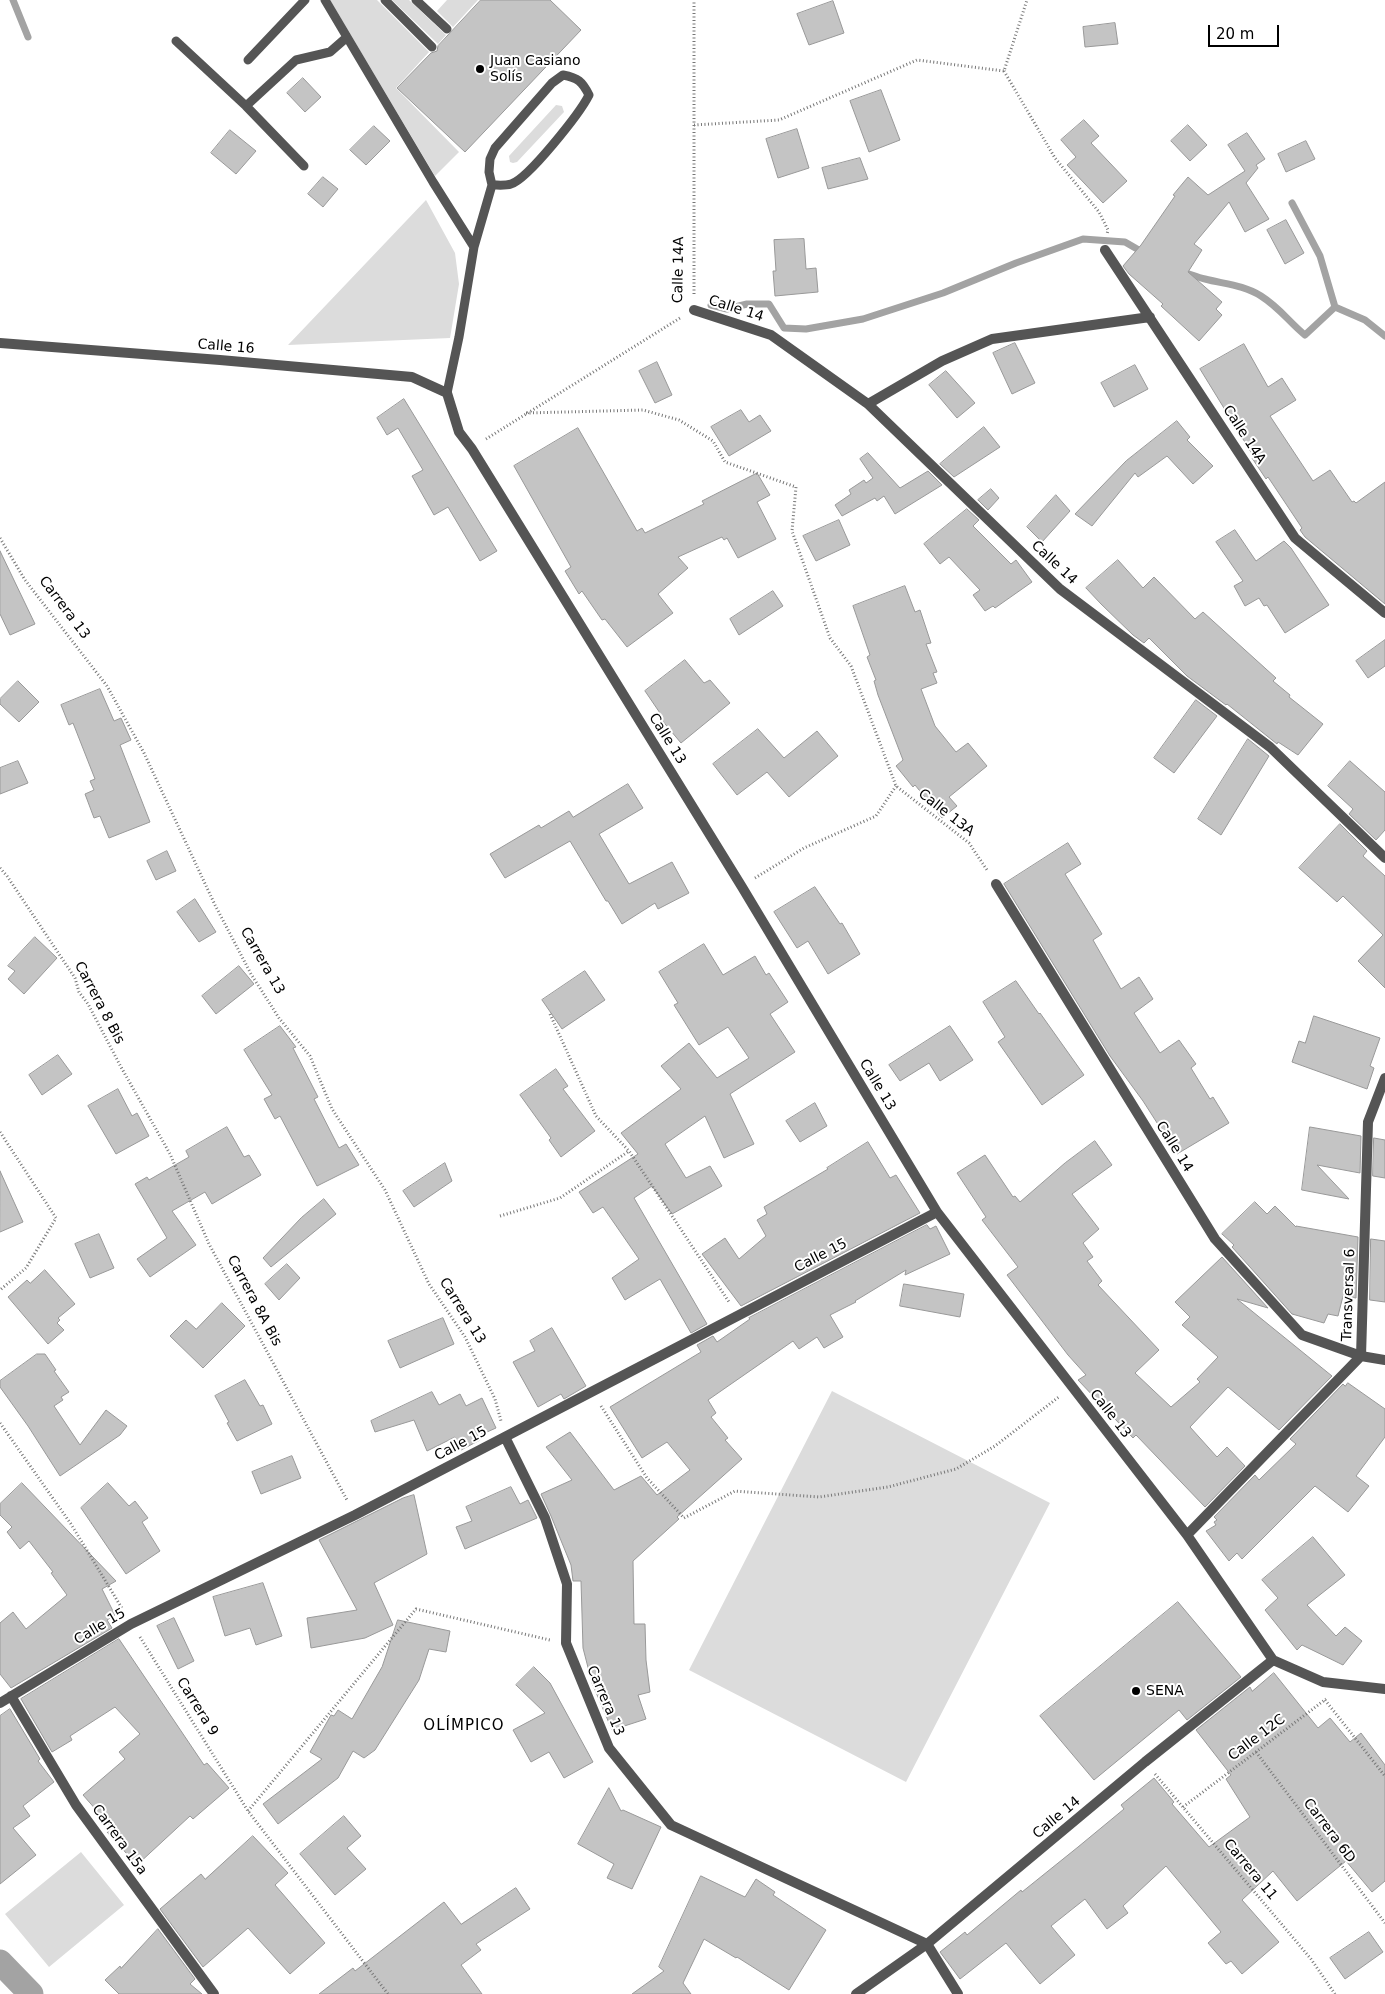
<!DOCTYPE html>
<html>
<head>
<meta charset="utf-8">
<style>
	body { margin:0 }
	#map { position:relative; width:1385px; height:1994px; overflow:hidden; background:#fff; font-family:"DejaVu Sans",sans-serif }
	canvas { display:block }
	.scale { position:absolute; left:1208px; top:25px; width:71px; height:22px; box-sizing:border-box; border:2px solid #000; border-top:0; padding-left:6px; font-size:15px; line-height:18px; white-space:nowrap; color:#000; -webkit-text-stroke:4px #fff; paint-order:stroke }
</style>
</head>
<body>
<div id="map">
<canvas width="1385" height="1994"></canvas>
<div class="scale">20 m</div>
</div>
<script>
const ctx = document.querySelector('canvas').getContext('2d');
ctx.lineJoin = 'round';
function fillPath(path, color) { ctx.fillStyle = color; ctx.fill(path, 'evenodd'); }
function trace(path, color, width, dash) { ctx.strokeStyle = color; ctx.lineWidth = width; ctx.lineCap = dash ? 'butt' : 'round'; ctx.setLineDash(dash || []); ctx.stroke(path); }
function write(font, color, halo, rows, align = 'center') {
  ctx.font = font + ' "DejaVu Sans",sans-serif'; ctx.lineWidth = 4; ctx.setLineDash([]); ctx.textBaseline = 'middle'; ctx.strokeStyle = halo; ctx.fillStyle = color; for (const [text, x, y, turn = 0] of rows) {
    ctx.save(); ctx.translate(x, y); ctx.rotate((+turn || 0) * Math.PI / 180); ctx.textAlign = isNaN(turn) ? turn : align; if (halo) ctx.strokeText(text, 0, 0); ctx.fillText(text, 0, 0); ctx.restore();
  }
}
fillPath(new Path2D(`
	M330 0H377L429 52 396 88 459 152 435 176Z
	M392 0H409L446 35 438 44Z
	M447 0H478L453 27 437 11Z
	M556 105 562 106 564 112 517 162 513 163 510 162 509 156Z
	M426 200 455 253 459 284 450 338 288 345Z
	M832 1391 1050 1503 906 1782 689 1670Z
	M81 1852 124 1905 49 1967 5 1914Z`), '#dcdcdc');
trace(new Path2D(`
	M13 0 28 37
	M1292 203 1320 256 1335 307 1365 320 1385 336
	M1183 272C1190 274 1197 277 1205 279 1224 284 1244 285 1261 296 1280 308 1289 322 1305 335L1335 307
	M711 305 727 309 747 304H769L784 328 806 329 863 319 943 293 1016 263 1083 239 1125 242 1144 253`), '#a3a3a3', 7);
trace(new Path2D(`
	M0 1962 31 1994`), '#a3a3a3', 25);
const building = new Path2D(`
	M481 0H550L581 30 465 152 397 88 431 53 437 51 438 46Z
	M833 1 844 33 809 45 797 14Z
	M1115 23 1118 44 1085 47 1083 27Z
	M303 78 321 97 305 112 287 93Z
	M881 90 900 140 869 152 850 101Z
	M1084 120 1099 136 1091 143 1127 181 1103 203 1067 165 1076 157 1061 140Z
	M1188 125 1207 145 1190 161 1171 141Z
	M374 126 390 141 366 165 350 150Z
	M797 129 809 168 778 178 766 139Z
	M230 130 256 151 236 174 211 153Z
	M1247 133 1265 159 1256 165 1258 168 1246 183 1269 219 1245 232 1229 202 1194 244 1202 250 1188 272 1222 302 1216 309 1222 315 1199 341 1161 306 1163 304 1129 274 1123 266 1141 245 1175 196 1173 195 1188 177 1208 195 1245 171 1228 145Z
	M1306 141 1315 159 1286 172 1278 154Z
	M860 158 868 179 828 189 822 168Z
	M323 177 338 189 323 207 308 194Z
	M1286 220 1304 253 1285 264 1267 230Z
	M804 239 806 269 816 268 818 292 775 296 773 271H776L774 240Z
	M1015 343 1035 383 1012 394 993 353Z
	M1244 344 1268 387 1282 378 1296 400 1270 416 1313 481 1330 470 1352 502 1354 501 1356 503 1385 482V604L1305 537 1300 530 1302 528 1268 477 1266 479 1252 458 1254 457 1200 369Z
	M657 362 672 395 655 403 639 371Z
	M1135 365 1148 389 1114 407 1101 383Z
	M946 371 975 403 957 418 929 385Z
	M404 399 497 551 480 561 448 507 434 515 412 476 423 470 398 428 387 435 377 418Z
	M741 410 749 422 760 415 771 431 729 456 711 427Z
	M1177 421 1190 437 1187 440 1213 466 1193 484 1167 456 1138 477 1135 473 1092 526 1075 514 1126 461Z
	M984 427 1000 447 954 477 940 464Z
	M578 428 637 531 642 528 645 533 704 504 702 501 757 473 770 495 757 502 776 539 738 558 727 538 724 540 722 537 678 557 688 568 658 594 673 613 627 647 605 619 602 620 582 591 579 594 565 571 571 567 514 466Z
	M868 453 900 488 928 471 942 485 895 514 884 496 877 501 875 498 842 516 835 505 851 494 849 490 864 480 866 483 873 478 860 459Z
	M991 489 999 498 988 510 978 500Z
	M1056 495 1070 511 1042 542 1027 527Z
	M967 509 979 520 973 526 1011 564 1016 560 1032 582 995 608 993 606 985 611 973 595 980 590 949 557 940 564 924 544Z
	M839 520 850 545 816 561 803 536Z
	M1235 530 1256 561 1284 541 1291 548 1329 605 1285 633 1267 605 1264 606 1259 598 1245 606 1234 586 1243 581 1216 542Z
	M0 551 35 624 10 635 0 614Z
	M1118 560 1143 588 1154 577 1195 619 1203 612 1276 678 1273 681 1290 695 1289 697 1323 724 1298 755 1278 742 1277 744 1227 704 1226 705 1187 676 1149 638 1144 643 1133 635 1101 604 1086 588Z
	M905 586 915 612 920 610 931 643 926 644 937 672 933 673 937 683 921 689 935 726 956 752 968 743 987 766 949 797 957 806 942 818 915 785 913 787 896 766 903 760 878 695 874 681 876 680 867 657 870 655 853 606Z
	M773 591 783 606 739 635 730 619Z
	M1385 640V666L1368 678 1356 661Z
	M685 660 704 683 710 680 730 703 681 743 660 718 662 716 645 691Z
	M18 681 39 702 19 722 0 704V699Z
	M100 689 114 721 121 718 131 740 120 745 150 822 109 838 100 816 94 818 85 794 94 790 90 781 95 779 73 723 69 725 61 705Z
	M1196 700 1217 716 1174 773 1154 758Z
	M758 729 784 758 817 731 838 756 789 797 767 772 737 795 713 764Z
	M1248 739 1269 756 1221 835 1198 819Z
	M18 761 28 783 0 794V768Z
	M1350 761 1385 792V830L1376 840 1349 814 1353 809 1328 786Z
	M628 784 643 808 599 834 629 884 672 862 689 893 658 909 655 903 622 924 608 901H606L570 841 505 878 490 854 539 825 541 828 569 811 573 817Z
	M1340 824 1367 851 1363 856 1385 876V988L1358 961 1383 935 1343 896 1337 902 1299 868Z
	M1068 843 1081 864 1065 874 1102 934 1093 940 1121 989 1139 977 1153 999 1134 1013 1160 1053 1179 1040 1196 1064 1191 1068 1210 1099 1213 1097 1229 1123 1177 1154 1143 1101 1110 1056 1004 884Z
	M167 851 176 871 156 880 147 861Z
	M815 887 840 924 842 923 860 954 828 974 808 941 797 948 774 912Z
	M195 899 216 932 199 942 177 912Z
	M35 937 57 958 24 994 8 979 15 971 8 966Z
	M704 944 723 975 755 956 766 975 769 973 788 1002 770 1014 795 1052 730 1094 754 1144 724 1158 705 1116 665 1144 686 1178 710 1166 722 1186 672 1214 652 1186 634 1198 707 1324 691 1333 660 1279 625 1300 612 1278 639 1259 603 1207 593 1213 579 1192 638 1154 621 1133 681 1089 661 1066 689 1043 717 1078 749 1058 728 1027 699 1045 674 1005 678 1003 659 972Z
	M239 966 254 984 216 1014 202 996Z
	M585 971 605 1000 562 1029 542 1000Z
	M1016 981 1039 1014 1040 1013 1084 1075 1042 1105 998 1042 1005 1037 983 1002Z
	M1314 1016 1380 1038 1370 1066 1374 1068 1367 1089 1292 1062 1299 1041 1305 1043Z
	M280 1026 296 1047 293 1048 318 1097 314 1099 339 1148 346 1144 359 1165 317 1186 280 1116 275 1119 264 1099 272 1095 244 1050Z
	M950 1026 973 1060 940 1081 929 1063 900 1081 889 1065Z
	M58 1055 72 1074 42 1095 29 1075Z
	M556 1069 568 1086 563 1089 595 1131 561 1157 549 1140 551 1138 520 1095Z
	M118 1089 132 1116 137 1113 149 1136 116 1154 88 1106Z
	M815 1103 827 1126 800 1142 786 1121Z
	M227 1127 244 1157 249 1155 261 1175 212 1204 205 1192 172 1211 196 1245 150 1277 137 1259 167 1238 135 1184 147 1177 149 1180 189 1157 186 1151Z
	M1310 1127 1361 1136 1360 1173 1317 1165 1349 1199 1302 1190Z
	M1374 1138 1385 1140V1178L1373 1176Z
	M1095 1141 1112 1165 1072 1194 1099 1229 1083 1243 1093 1257 1087 1261 1102 1281 1098 1285 1159 1350 1135 1373 1171 1407 1200 1382 1197 1379 1218 1357 1182 1325 1190 1317 1175 1302 1222 1257 1268 1308 1237 1299 1332 1376 1279 1430 1228 1387 1190 1427 1217 1457 1227 1447 1245 1466 1205 1507 1136 1435 1133 1438 1078 1380 1086 1375 1068 1355 1007 1275 1018 1267 982 1220 986 1217 957 1173 985 1155 1013 1197 1015 1196 1020 1202 1065 1163Z
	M868 1142 890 1178 896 1175 920 1213 741 1306 702 1254 725 1238 739 1259 766 1236 757 1220 767 1214 764 1207 828 1169 827 1168Z
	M445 1163 452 1181 414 1207 403 1191Z
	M0 1171 23 1222 0 1232Z
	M324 1199 336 1214 271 1267 263 1258 301 1218Z
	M1255 1202 1267 1214 1275 1206 1296 1227V1226L1358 1237 1356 1298 1343 1296 1338 1316 1328 1314 1324 1323 1292 1314 1232 1247 1234 1245 1222 1234Z
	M927 1225 930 1229 936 1226 950 1254 905 1275 906 1270 855 1301 856 1302 830 1315 843 1337 824 1348 817 1337 799 1349 793 1341 708 1400 716 1413 711 1417 728 1438 725 1440 742 1459 677 1517 679 1519 633 1561 634 1624H645L646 1660 650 1692 638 1695 646 1719 612 1730 592 1683 583 1648 581 1581H573L571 1565 551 1516 541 1494 572 1480 546 1447 570 1432 614 1490 641 1476 657 1495 690 1470 667 1442 642 1458 610 1407 701 1352 697 1345 713 1336 717 1342 750 1319 749 1318Z
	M99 1234 114 1268 90 1278 75 1244Z
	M1371 1239 1385 1241V1302L1370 1300Z
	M287 1264 300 1278 279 1300 265 1284Z
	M45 1270 75 1304 58 1318 60 1320 57 1323 64 1330 48 1344 8 1297 27 1280 30 1283Z
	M904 1284 964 1294 960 1317 900 1306Z
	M222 1303 245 1326 203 1368 170 1336 186 1320 196 1329Z
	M443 1318 454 1344 400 1368 388 1341Z
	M552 1328 586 1386 564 1399 561 1394 538 1407 513 1362 535 1351 530 1341Z
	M37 1354H45L56 1370 54 1371 69 1392 61 1397 63 1400 54 1406 80 1445 106 1410 127 1426 120 1435 60 1476 28 1426 0 1387V1381Z
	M245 1380 260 1406 263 1405 272 1424 237 1441 227 1423 229 1422 215 1396Z
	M1348 1383 1385 1409V1437L1356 1476 1369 1486 1348 1512 1315 1486 1242 1559 1237 1553 1229 1561 1206 1531 1216 1525 1214 1522 1217 1520 1214 1517 1255 1475 1259 1480 1296 1444 1290 1439 1343 1384 1345 1386Z
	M432 1392 439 1405 460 1394 466 1406 482 1398 496 1428 478 1436 480 1440 461 1450 455 1437 427 1451 414 1420 375 1432 371 1421Z
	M292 1456 301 1478 261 1494 252 1472Z
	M22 1483 116 1581 102 1589 115 1615 107 1620 112 1628 11 1688 0 1674V1623L13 1612 26 1629 67 1595 51 1573 53 1572 29 1541 20 1549 7 1532 12 1527 0 1515V1504Z
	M108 1483 129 1506 135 1501 148 1518 142 1522 160 1551 126 1574 81 1508Z
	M511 1487 520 1504 528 1500 537 1518 465 1549 456 1527 472 1521 466 1507Z
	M414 1495 427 1554 374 1583 393 1625 365 1638 311 1648 307 1618 357 1610 319 1540 403 1498Z
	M1313 1537 1345 1575 1307 1605 1336 1636 1345 1627 1362 1641 1343 1665 1302 1645 1297 1650 1265 1610 1278 1598 1262 1580Z
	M263 1583 282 1636 256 1645 250 1628 225 1636 213 1597Z
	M1178 1602 1241 1677 1187 1720 1179 1710 1094 1780 1040 1716Z
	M174 1618 194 1661 178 1669 157 1626Z
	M398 1620 450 1631 446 1652 429 1649 419 1680 375 1750 364 1758 353 1751 338 1778 278 1824 263 1804 322 1759 310 1752 331 1715 334 1716 338 1710 352 1719 382 1667Z
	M119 1639 204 1765 207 1763 229 1788 193 1819 190 1816 137 1865 107 1832 112 1828 83 1795 125 1759 119 1752 140 1734 115 1707 70 1736 72 1740 52 1752 21 1699Z
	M534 1667 550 1683 593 1762 564 1778 549 1752 531 1762 513 1730 545 1713 516 1685Z
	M1274 1673 1318 1728 1330 1718 1350 1742 1361 1733 1385 1765V1881L1372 1892 1346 1861 1297 1901 1273 1871 1242 1900 1279 1942 1242 1974 1231 1961 1226 1964 1208 1943 1221 1932 1166 1866 1123 1906 1128 1913 1107 1929 1085 1899 1051 1926 1075 1955 1040 1984 1006 1943 960 1979 940 1952 965 1932 967 1935 1021 1890 1022 1892 1078 1847 1124 1809 1121 1805 1154 1778 1174 1802 1172 1804 1209 1847 1250 1817 1226 1779 1231 1775 1196 1730 1250 1687 1252 1691Z
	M10 1709 40 1759 38 1761 54 1782 23 1806 30 1816 13 1828 36 1855 0 1884V1716Z
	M609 1788 621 1811 623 1810 661 1827 632 1889 607 1878 614 1864 578 1844Z
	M344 1816 361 1836 347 1848 366 1869 335 1895 300 1854Z
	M253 1836 288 1873 275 1885 325 1943 290 1974 248 1928 203 1967 160 1909 201 1874 205 1879Z
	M701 1876 745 1897 756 1879 775 1892 773 1895 826 1930 789 1990 737 1957 736 1958 704 1939 683 1983 691 1994H632L664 1971 659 1967Z
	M516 1888 530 1909 476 1944 481 1950 461 1965 482 1994H319L353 1968 355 1971 444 1902 461 1924Z
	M158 1929 195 1979 190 1984 202 1994H119L105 1980 120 1966 121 1968Z
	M1369 1932 1383 1952 1345 1979 1330 1958Z`);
fillPath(building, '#c4c4c4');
trace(building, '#999', 1);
trace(new Path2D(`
	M1004 71 1055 158 1099 212 1108 230 1107 234
	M694 125 779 120 917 60 1004 71 1027 0
	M694 294V0
	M526 413 643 410 679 420 713 441 725 462 796 487 792 531 830 638 851 666 896 786 969 843 987 870
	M486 439 680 318
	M0 538 25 580 107 686 144 753 215 905 251 974 279 1018 310 1056 332 1109 385 1190 429 1284 465 1337 495 1399 501 1421
	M0 868 7 876 75 978 79 992 88 1004 121 1067 170 1154 209 1244 347 1500
	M755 878 804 848 876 816 896 786
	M550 1014 596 1116 629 1151 729 1302
	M0 1132 56 1218 26 1268 0 1290
	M500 1216 560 1198 629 1151
	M601 1406 647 1478 684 1518 735 1491 819 1497 888 1487 956 1469 995 1446 1060 1396
	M0 1423 71 1524 123 1610
	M140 1637 248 1811 388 1994
	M1325 1700 1385 1776
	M1256 1752 1385 1923
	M1155 1774 1311 1959 1335 1994
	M1183 1807 1326 1699
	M248 1811 416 1609 550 1640`), '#777', 3, [1, 2.5]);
trace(new Path2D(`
	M325 0 433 182 474 247
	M385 0 432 47
	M416 0 447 29
	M176 41 246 106
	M248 60 305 0
	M304 166 246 106 296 60 330 52 346 38
	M447 393 459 337 474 247 492 185 489 172 490 159 495 148 552 83 563 75C578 78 582 81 589 95 580 113 528 179 511 184 505 186 498 185 492 185`), '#555', 9);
trace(new Path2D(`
	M1105 250 1295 538 1385 613
	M694 310 771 335 868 404 1060 589 1270 747 1385 858
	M0 343 220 360 412 377 447 393 459 432 472 449 742 887 937 1212 1187 1535 1273 1660 1323 1682 1385 1689
	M868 404 942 361 992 339 1150 317
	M996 884 1215 1239 1302 1335 1361 1356 1385 1360
	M505 1437 545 1518 567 1584 566 1643 609 1748 671 1825 927 1944 958 1994
	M1187 1535 1361 1356 1368 1122 1385 1078
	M11 1696 76 1805 214 1994
	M0 1703 131 1624 355 1515 937 1212
	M856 1994 927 1944 1145 1762 1273 1660`), '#555', 10);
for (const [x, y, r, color] of [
	[480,69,5,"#000"],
	[1136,1691,5,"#000"]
]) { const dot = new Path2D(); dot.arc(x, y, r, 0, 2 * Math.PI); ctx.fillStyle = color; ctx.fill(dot); trace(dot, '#fff', 2); }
write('14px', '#000', '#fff', [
	["Juan Casiano",490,61],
	["Solís",490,77],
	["SENA",1146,1691]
], 'left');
write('14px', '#000', '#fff', [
	["Calle 14A",679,270,-89],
	["Calle 14",736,309,18],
	["Calle 16",226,347,5],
	["Calle 14A",1244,435,57],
	["Calle 14",1054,563,43],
	["Carrera 13",64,608,53],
	["Calle 13",667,739,58],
	["Calle 13A",946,813,38],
	["Carrera 13",262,961,60],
	["Carrera 8 Bis",99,1003,62],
	["Calle 13",877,1085,59],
	["Calle 14",1174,1147,58],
	["Calle 15",821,1256,-27],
	["Transversal 6",1349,1295,-88],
	["Carrera 8A Bis",254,1301,62],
	["Carrera 13",462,1311,58],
	["Calle 13",1110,1414,52],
	["Calle 15",461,1444,-28],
	["Calle 15",100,1627,-31],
	["Carrera 13",605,1701,67],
	["Carrera 9",197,1707,58],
	["Calle 12C",1257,1738,-37],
	["Calle 14",1057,1818,-40],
	["Carrera 6D",1329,1831,53],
	["Carrera 15a",119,1840,54],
	["Carrera 11",1250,1870,50]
]);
ctx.letterSpacing = '1px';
write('15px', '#000', '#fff', [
	["OLÍMPICO",464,1726]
]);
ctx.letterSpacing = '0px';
</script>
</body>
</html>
